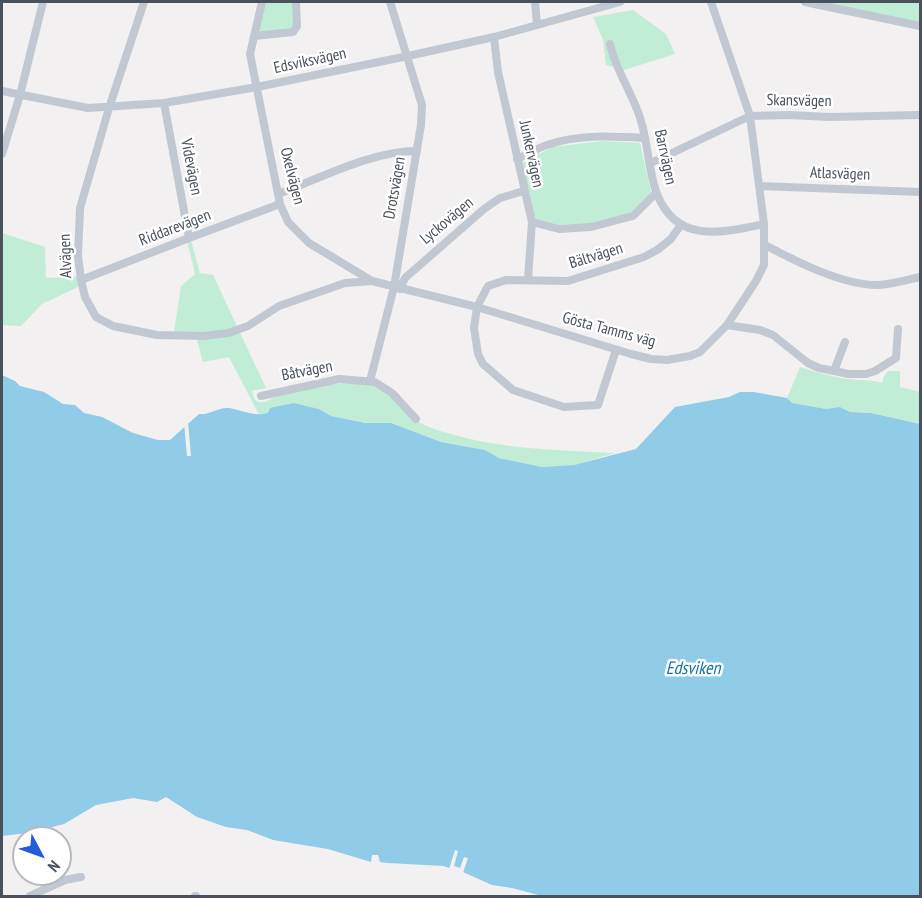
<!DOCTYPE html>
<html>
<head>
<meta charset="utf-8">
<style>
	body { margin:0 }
	#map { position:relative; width:922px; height:898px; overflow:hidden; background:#f2f0f0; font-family:"PT Sans Narrow",sans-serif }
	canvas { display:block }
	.frame { position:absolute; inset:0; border:3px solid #49515c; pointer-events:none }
	.north { position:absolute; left:12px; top:826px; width:60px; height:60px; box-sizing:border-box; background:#fff; border:2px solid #b6b9be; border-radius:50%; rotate:131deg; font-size:16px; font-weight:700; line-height:24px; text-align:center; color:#49515c }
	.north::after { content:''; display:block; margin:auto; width:21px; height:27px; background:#235cd9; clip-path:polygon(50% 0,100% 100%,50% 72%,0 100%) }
</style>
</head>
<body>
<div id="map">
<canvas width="922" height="898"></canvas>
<div class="frame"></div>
<div class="north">N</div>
</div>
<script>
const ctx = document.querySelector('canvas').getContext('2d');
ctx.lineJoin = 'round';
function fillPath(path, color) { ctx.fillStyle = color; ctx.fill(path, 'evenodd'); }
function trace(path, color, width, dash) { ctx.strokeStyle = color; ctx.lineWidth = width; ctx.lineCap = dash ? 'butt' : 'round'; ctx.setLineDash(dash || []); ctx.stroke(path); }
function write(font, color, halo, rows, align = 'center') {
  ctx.font = font + ' "PT Sans Narrow",sans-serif'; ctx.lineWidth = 5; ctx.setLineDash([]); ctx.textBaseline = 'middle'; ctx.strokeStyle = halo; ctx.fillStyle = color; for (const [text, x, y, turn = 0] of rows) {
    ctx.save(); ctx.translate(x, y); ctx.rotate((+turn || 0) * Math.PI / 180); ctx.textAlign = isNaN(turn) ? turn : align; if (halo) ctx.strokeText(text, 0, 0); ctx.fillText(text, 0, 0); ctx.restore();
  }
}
fillPath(new Path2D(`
	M266 2H294L295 23 293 28 264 33 257 30Z
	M815 2H920V24Z
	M633 10 666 34 675 54 624 70 606 65 603 40 593 17Z
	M602 141 640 143 651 192 633 213 588 224 559 225 534 219 521 164 552 147Z
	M2 229V233L45 247 46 278 78 276 80 286 42 304 21 326 2 325Z
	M191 240 200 273 213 275 266 388 252 391C254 396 254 401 259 402 266 404 273 397 280 395 308 389 336 381 366 384 393 387 404 418 429 427 489 449 552 450 615 453L574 465 542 467 499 458 485 450 441 442 391 423H367L331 416 319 409 294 403 263 415 258 413 229 357 203 362 195 333 174 332 181 286 195 274 187 241Z
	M800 367C816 372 832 377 848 379 862 381 869 379 882 383L884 376 888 371H900V387L920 392V424L871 413 850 412 840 407 826 409 791 403 787 398Z`), '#c1edd7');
fillPath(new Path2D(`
	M2 375 15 381 20 386 44 392 63 404 75 405 84 413 102 417 133 433 158 440H170L199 414C210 415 218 407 229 408 242 410 255 417 268 413L270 408 294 403 319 409 331 416 366 423H391L441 442 485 450 499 458 542 467 574 465 636 449 675 407 729 397 740 392H754L787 398 792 403 826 409 840 407 850 412 871 413 920 424V896H542L512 888 492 885 463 872 443 866 388 863 380 862 378 855H372L371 862 328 849 273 840 247 830 226 827 197 817 166 797 157 802 133 798 96 805 64 824 28 833 2 836Z`), '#90cbe8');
fillPath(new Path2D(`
	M188 422 191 456H187L184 423Z
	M455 850 458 851 454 866 460 868 464 857 468 858 463 873 449 869Z`), '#f2f0f0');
trace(new Path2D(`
	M144 2 109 108 80 208 78 256 81 280 85 297 96 317 113 326 157 335 204 336 228 333 248 326 279 306 345 283 372 281 477 307 631 354 651 359 667 360 690 356 700 352 727 325 756 281 764 265V224L750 116 711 2
	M262 2 250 54 280 204 288 222 309 243 372 281
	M535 2 537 25
	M805 2 920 26
	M254 36 293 32 297 26 296 2
	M494 37 498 72 532 222 528 279
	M610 44C616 72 634 95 641 121 648 143 649 174 657 194 677 244 721 233 764 224
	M2 91 88 108 164 103 257 87 408 56 494 37 620 2
	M164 103 189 238
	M2 154 20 95 43 2
	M517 159C527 155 537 148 547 145 578 134 612 136 645 138
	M651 163 750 116 789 115 829 117 920 115
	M759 186 920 192
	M278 194C321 178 371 151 417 151
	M532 222 559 229 591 227 633 216 656 193
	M765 245C795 261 844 286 879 285 893 284 907 280 920 277
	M81 280 189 238 280 204
	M400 289 405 278 484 209 500 198 524 191
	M727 325 760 330 773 335 808 363 819 368 849 374H866L875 371 896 358 898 329
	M616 350 598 405 564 407 513 390 483 364 478 354 474 328 477 307 488 286 506 280 568 281 644 257 657 250 671 239 680 226
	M834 371 845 342
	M370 381 394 287 421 125 422 105 390 2
	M261 396 339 379 375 382 392 393 416 419
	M30 896 65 880 81 877
	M195 896H196`), '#c1c8d1', 8);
write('16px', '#49515c', '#fff', [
	["Edsviksvägen",310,61,-12],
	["Skansvägen",799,101,1],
	["Junkervägen",531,154,78],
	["Barrvägen",665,157,78],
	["Videvägen",191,167,79],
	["Atlasvägen",840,174,2],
	["Oxelvägen",292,176,76],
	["Drotsvägen",395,188,-80],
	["Lyckovägen",447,221,-40],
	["Riddarevägen",175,228,-21],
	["Alvägen",66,256,-92],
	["Bältvägen",596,256,-17],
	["Gösta Tamms väg",609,330,15],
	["Båtvägen",307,371,-11]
]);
write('italic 18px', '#1474a4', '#fff', [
	["Edsviken",693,669]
]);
</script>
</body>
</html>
